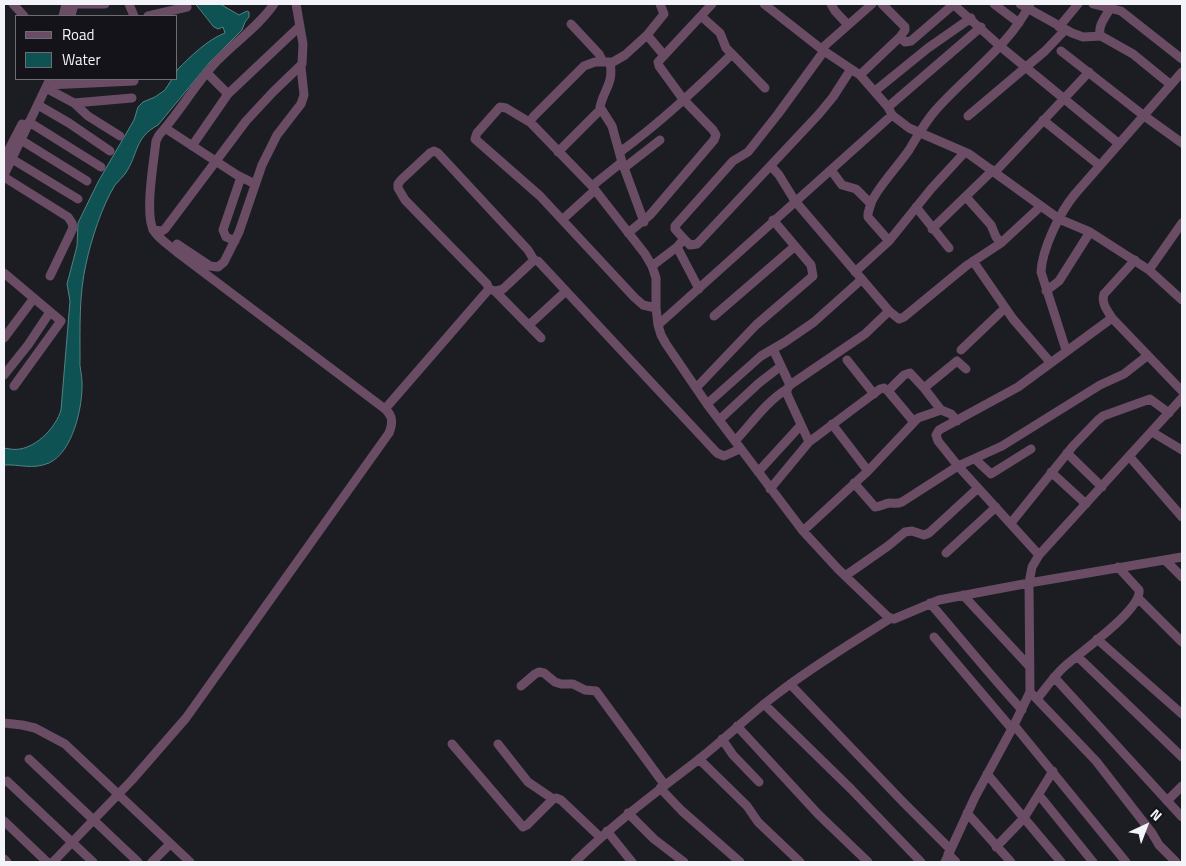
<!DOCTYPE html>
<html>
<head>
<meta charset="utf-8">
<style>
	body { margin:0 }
	#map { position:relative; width:1186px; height:866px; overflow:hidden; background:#1c1c23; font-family:"Titillium Web",sans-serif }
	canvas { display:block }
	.frame { position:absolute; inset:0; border:5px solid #f3f4f9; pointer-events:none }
	.legend { position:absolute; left:15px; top:15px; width:162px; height:65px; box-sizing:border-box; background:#131319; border:1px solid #6d6d73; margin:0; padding:6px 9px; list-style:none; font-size:15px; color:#f3f4f9 }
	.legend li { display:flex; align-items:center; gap:10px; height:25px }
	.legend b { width:25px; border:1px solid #6d6d73 }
	.north { position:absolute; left:1121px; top:801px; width:50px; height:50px; -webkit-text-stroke:4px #131319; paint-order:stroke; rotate:43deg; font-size:14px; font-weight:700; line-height:20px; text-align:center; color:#f3f4f9 }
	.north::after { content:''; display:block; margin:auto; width:18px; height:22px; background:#f3f4f9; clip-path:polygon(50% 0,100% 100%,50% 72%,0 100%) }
</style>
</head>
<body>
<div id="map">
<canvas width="1186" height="866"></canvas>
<div class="frame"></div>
<ul class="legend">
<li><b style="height:6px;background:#6a4c65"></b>Road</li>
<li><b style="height:14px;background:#0f5253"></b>Water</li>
</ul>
<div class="north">N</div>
</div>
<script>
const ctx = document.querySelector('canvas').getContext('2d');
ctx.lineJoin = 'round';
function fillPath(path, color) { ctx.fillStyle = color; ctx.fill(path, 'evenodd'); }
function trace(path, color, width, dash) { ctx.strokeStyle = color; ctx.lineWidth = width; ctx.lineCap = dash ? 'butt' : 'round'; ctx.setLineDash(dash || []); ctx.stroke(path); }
const water = new Path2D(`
	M196 4H220L239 15 247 11 249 12V17L245 22 242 30 210 62 158 125C134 138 139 153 125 174 122 178 118 181 115 185 102 206 91 240 86 264 79 294 80 328 80 359 79 367 82 374 82 382 83 406 73 452 49 463 32 470 20 464 4 465V448C9 449 15 450 20 449 38 446 56 427 61 410L70 301 67 284 77 246 78 223 98 182 134 120 138 107 143 102 155 97 165 90 172 79H176L177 70C191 56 207 40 225 33L223 27 218 29 214 27Z`);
fillPath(water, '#0f5253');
trace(water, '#538385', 1);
trace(new Path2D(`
	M13 4 24 16
	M74 4H105
	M129 4 134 16
	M660 4 664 14 647 35 625 55 613 62H595L584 66 534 116 531 120V123L592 186 645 254 652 266 656 278V308L658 325 661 335 666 344 707 404 803 531 838 569 889 618 894 619 939 600 1029 583 1182 557
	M764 4 824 51 860 75 888 107 892 115 909 128 969 154 1059 219 1090 232 1149 270 1182 300
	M831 4 835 11 848 25
	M953 4 1001 47 1118 143
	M994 4 1019 23
	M1020 4 1072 33 1083 37 1101 36
	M1093 4 1121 11 1182 59
	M1111 7C1107 15 1096 27 1101 36L1133 54 1171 85
	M63 16 66 4
	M71 16 74 4
	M148 16 187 7
	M701 16 720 33 726 48 732 54 765 88
	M571 24 599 54 603 62
	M1059 27 1078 4
	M647 35 663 54
	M900 37 905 42 911 41 954 4
	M821 49 872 4
	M1061 51 1143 115 1182 143
	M610 63C614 83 604 89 600 107L612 126 622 162 644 222
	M860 75 900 37 905 30V27L882 4
	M48 85 134 81
	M46 88 74 103 88 116 120 136
	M875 91 928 48 971 18
	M228 94 300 26
	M74 103 132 98
	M38 105 69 123 110 151
	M888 107 981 27
	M968 116 1045 51 1065 30
	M1043 120 1099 165
	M29 122 101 167
	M531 123 506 108 500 107 477 133 475 139 540 196 634 297 643 305 656 308
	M165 128 237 175 255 184
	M21 140 87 181
	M192 146 228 94 207 73
	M558 152 601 109
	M620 152C660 123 696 89 732 54
	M4 159 22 124
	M12 159 78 199
	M771 166 779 175 795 201 889 311 899 319 904 317 966 266 1001 243 1041 206
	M624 168 660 140
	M831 170 842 185 856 189 871 204
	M995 172 1089 72
	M4 175 50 79
	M4 177 68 217 72 223 73 228 50 276
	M592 186 622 162
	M966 197 991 225 996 237 1001 243
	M916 207 949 248
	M563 219 595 190
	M932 229 993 170
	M153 230 162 231 165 229 246 121 273 92 302 64 303 44 296 4
	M628 233 650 215 714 140 716 135 713 130 683 99 659 66 658 62 712 4
	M684 239 675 229V226L733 161 748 152 778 114 824 51
	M235 241 226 237 223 230 241 177
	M889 241 868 217C867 213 870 208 871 203 877 188 899 165 909 150 917 137 924 124 934 112 966 75 1008 48 1030 4
	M177 244 210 266 218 267 224 262 239 232 262 165 277 135 301 104 304 95 301 67
	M677 247 699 289
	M1135 260 1104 294C1101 303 1107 310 1112 318L1182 391
	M973 261 1013 319 1050 362
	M652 266 677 247 684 239 690 245 697 244 819 114 833 97 851 69
	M1149 270 1182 223
	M855 272 889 241 931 189 965 152
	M4 273 61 321 14 386
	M489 289 495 291 503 289 532 262 534 260 538 261 717 453 724 456 740 449
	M495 291 541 338
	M1046 291 1059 281 1090 232
	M714 316 794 247
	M529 325 566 291
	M658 325 892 115
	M4 338 34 298
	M773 349 790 385
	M961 350 1005 308
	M1066 350 1041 272C1042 249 1060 212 1075 194L1182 72
	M847 360 874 394
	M4 375 28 345 50 312
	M696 388 756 325 813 276 811 265 773 220
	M924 388 957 361 966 369
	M888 391 904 375 910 373 924 388 941 410
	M707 404 761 356 785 342 814 322 862 279
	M385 409 489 289 487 284 405 200 398 188V184L401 180 430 153 434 151 438 153 528 250 534 260
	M719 420 759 383 781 366
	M832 424 868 471
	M1152 432 1182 450
	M735 441C751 424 767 401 787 389
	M809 442 787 394V389L790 385 865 334 889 311
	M1067 453 1102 487
	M1129 456 1182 517
	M975 459 991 474 1031 449
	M758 472 801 425
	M1051 472 1086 504
	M854 483 875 507C881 507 885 503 890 503 895 503 897 504 902 502L958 466 1002 446 1100 385 1124 374 1147 356
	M770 489 809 442 880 389 884 388 888 391 914 422
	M1011 523 1073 446 1097 421 1103 416 1150 399 1169 413
	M803 531 868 471 918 418 941 410 951 414 957 421
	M946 553 996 507
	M1039 555 958 466 938 441 936 435 939 430 1018 387 1112 318
	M1165 560 1182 577
	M845 576 888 546 905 532 912 531 924 535 929 533 978 488
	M963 595 1029 666
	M1138 598 1182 642
	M930 603C961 639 990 675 1022 710
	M934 637 1012 729
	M1097 639 1182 714
	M1077 656 1182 757
	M1054 677 1182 817
	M790 684 903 802 950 849
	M521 686 535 674 539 672 544 673 555 682 561 684H573L585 690 596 691 664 784
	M1030 692 1096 761 1152 833 1159 845 1176 862
	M1037 699C1046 688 1054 676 1064 667 1080 652 1142 610 1139 590L1118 567
	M764 704 851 789 921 862
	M4 723 22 725 35 728 65 744 190 862
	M1014 725 1126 862
	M737 726 818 814 868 862
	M722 739 733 755 759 782
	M452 744 523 827 527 825 553 799 556 798 561 800 600 837
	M498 744 528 782 553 799
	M29 759 138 862
	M699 759 747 806 758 822 800 862
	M987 774 1061 862
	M7 781 93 862
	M660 788 682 811 740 862
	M1039 795 1093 862
	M1167 801 1182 786
	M628 813 654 839 684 862
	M967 813 1011 862
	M4 821 47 862
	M607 831 632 862
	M996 847 1024 818 1053 771
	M948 854 956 862
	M4 859 7 862
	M53 862 132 780 186 718 389 433C393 423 393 416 385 409L178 253C170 246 159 239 154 231 144 216 154 160 156 141L159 135C180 112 195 84 217 61 235 42 259 26 274 4
	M152 862 170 844
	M575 862C614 823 654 794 698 760 725 739 749 715 777 694 813 666 852 643 891 618
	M945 862 975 797 1014 725 1030 692 1029 583 1032 567 1039 555 1182 398`), '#6a4c65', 9);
</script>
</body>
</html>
